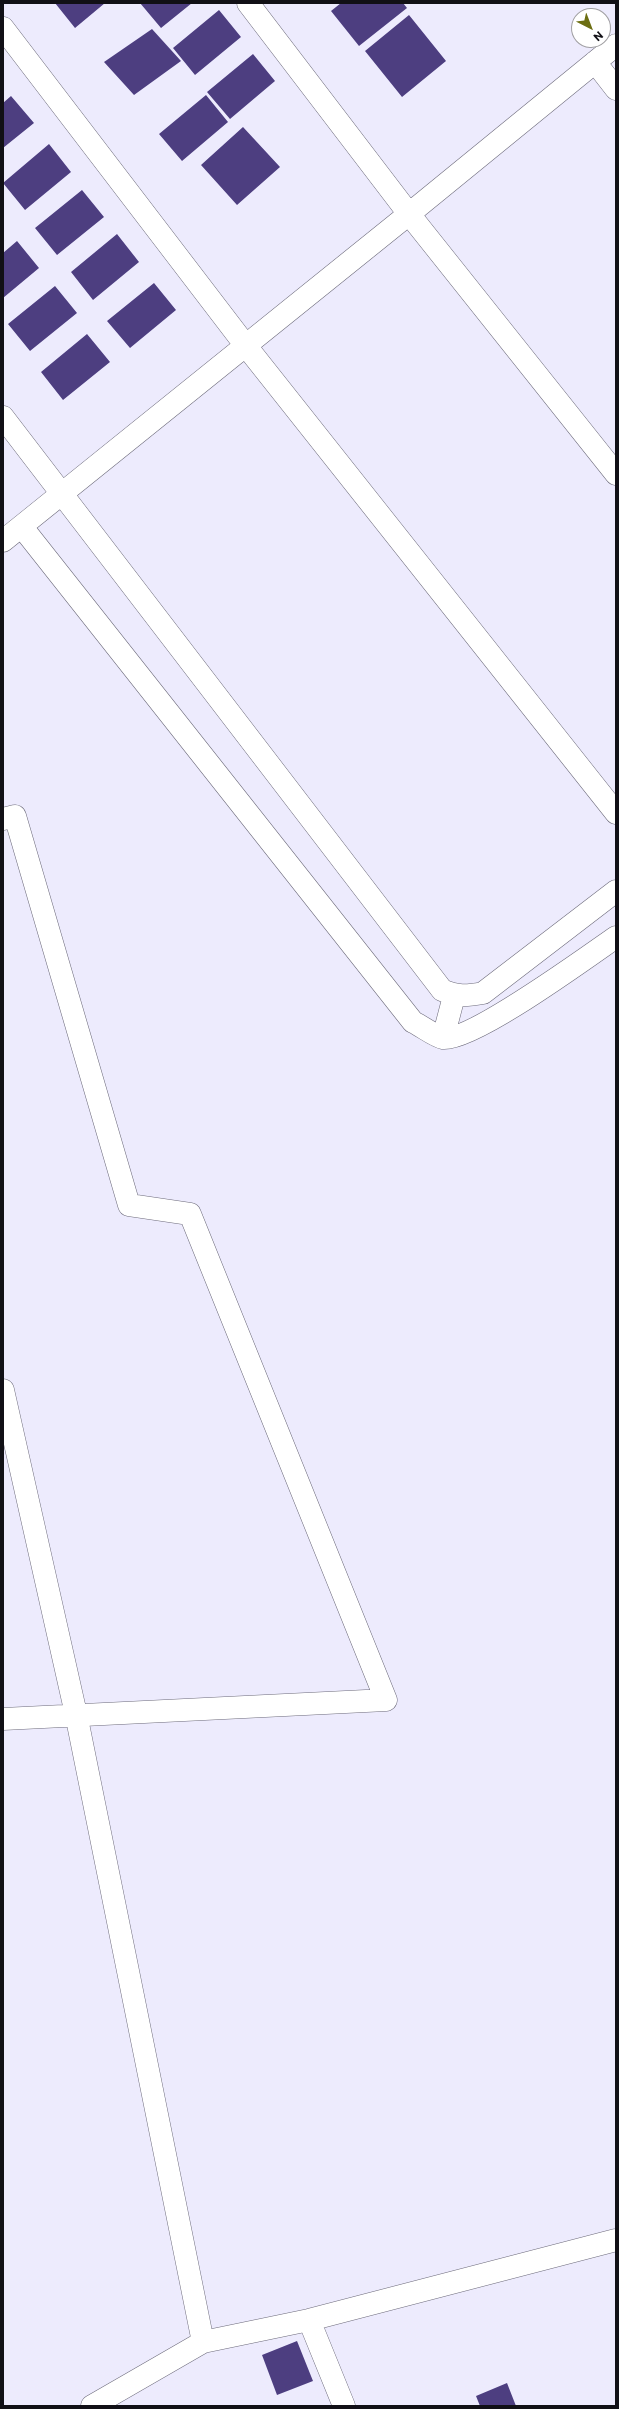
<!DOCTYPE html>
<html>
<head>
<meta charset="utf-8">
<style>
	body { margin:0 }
	#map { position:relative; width:619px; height:2409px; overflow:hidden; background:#edebfd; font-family:Commissioner,sans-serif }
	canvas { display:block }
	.frame { position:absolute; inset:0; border:4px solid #111016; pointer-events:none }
	.north { position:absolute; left:571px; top:8px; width:40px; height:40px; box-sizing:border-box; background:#fff; border:1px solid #a09fa2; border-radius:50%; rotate:138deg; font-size:11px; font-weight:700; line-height:16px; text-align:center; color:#111016 }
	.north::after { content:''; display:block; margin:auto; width:14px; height:18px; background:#6c6e12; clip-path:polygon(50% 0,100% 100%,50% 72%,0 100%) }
</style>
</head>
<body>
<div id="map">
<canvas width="619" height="2409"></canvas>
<div class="frame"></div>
<div class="north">N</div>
</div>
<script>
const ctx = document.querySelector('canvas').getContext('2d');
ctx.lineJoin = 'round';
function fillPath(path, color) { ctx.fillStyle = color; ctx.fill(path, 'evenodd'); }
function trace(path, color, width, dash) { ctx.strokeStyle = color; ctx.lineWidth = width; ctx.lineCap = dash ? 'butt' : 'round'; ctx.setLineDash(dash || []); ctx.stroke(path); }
fillPath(new Path2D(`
	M55 3H105L75 28Z
	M140 3H192L161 28Z
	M341 3H403L407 8 359 46 331 11Z
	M219 10 241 37 195 75 173 48Z
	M409 15 446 61 402 97 365 51Z
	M152 29 181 61 134 95 104 62Z
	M253 54 275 81 230 119 207 92Z
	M206 95 228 122 182 161 159 134Z
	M11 96 34 123 3 148V103Z
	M243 127 280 167 237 205 201 165Z
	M49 144 71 172 25 210 3 183Z
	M82 190 104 217 57 255 35 228Z
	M117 234 139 262 93 300 71 272Z
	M17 241 39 268 3 298V253Z
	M154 283 176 310 130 348 107 321Z
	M55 286 77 313 30 351 8 324Z
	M87 334 110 362 63 400 41 372Z
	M297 2341 313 2381 277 2395 262 2355Z
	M507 2383 516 2406H480L476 2396Z`), '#4d3e80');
const minor = new Path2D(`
	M248 3 409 214 616 474
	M3 28 246 346 616 813
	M595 62 616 89
	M3 417 442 990C457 997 467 996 483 993L616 891
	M22 527 413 1022C422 1026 434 1036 443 1038 471 1042 587 957 616 937
	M3 541 409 214 616 45
	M3 819 15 816 129 1205 190 1214 386 1700 3 1719
	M443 1038 454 996
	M3 1390 76 1714 203 2342
	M309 2320 344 2406
	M92 2406 203 2342 309 2320 616 2240`);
trace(minor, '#6d6b7b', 23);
trace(minor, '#fff', 22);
</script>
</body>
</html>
